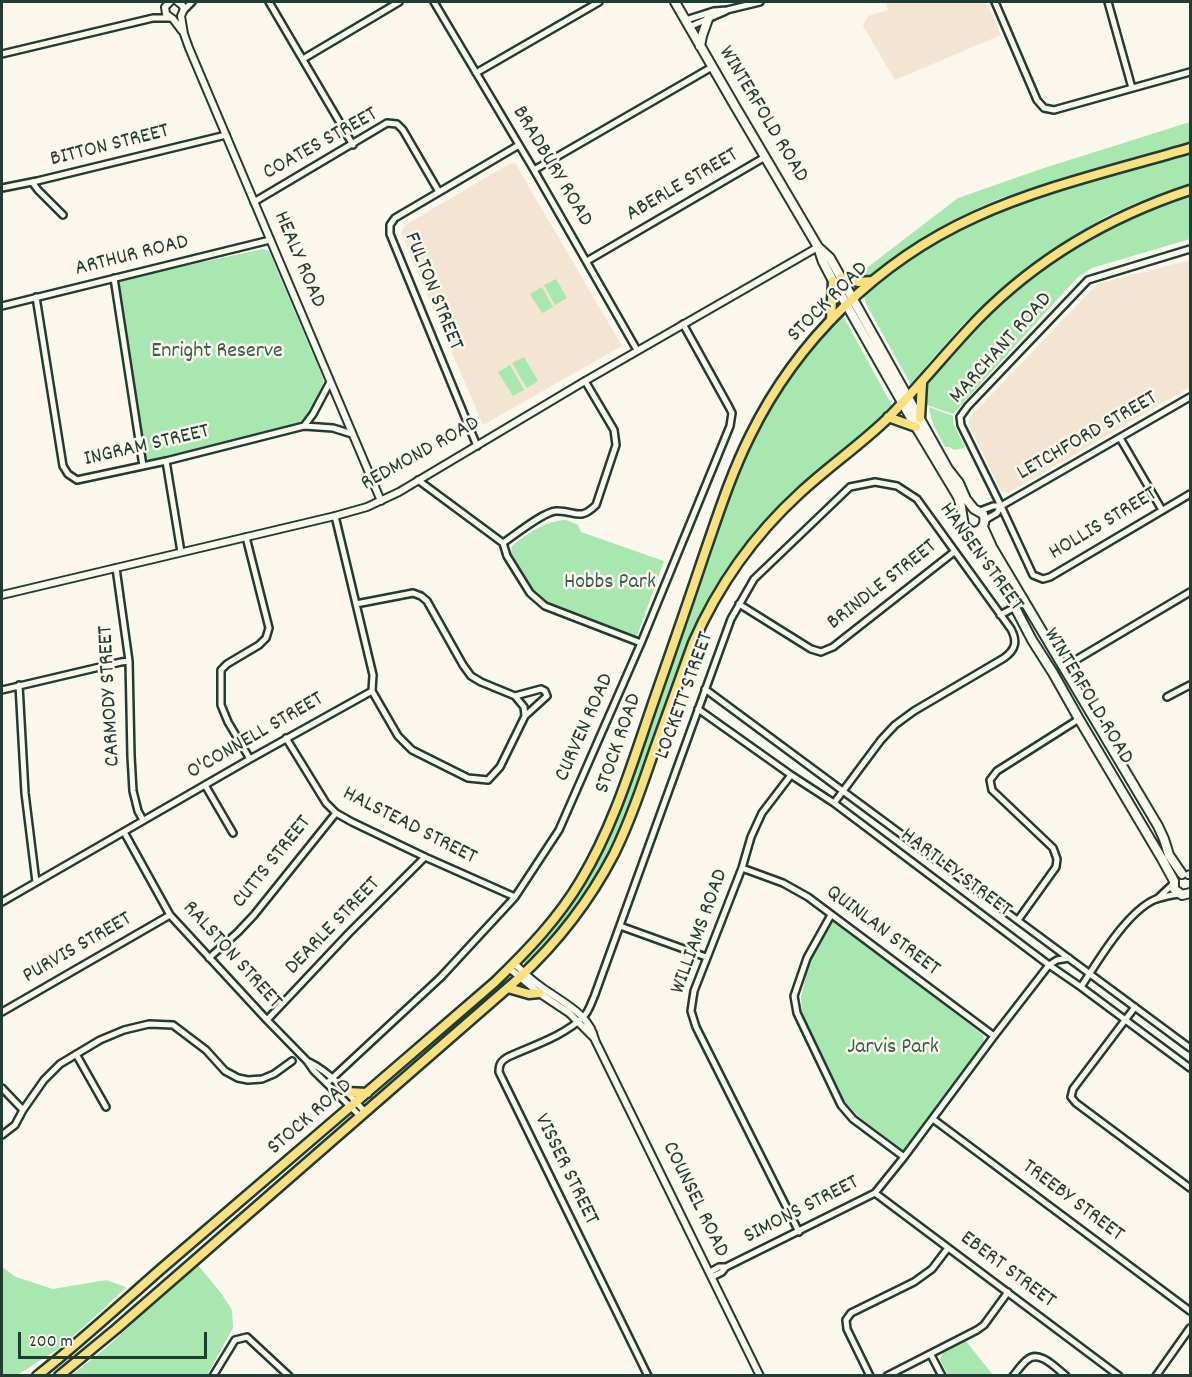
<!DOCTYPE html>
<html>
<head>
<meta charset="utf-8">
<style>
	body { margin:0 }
	#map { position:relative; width:1192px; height:1377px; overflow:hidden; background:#fbf7ec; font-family:Dekko,sans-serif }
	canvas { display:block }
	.frame { position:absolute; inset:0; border:3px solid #1f3d34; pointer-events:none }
	.scale { position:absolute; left:18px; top:1332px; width:189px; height:27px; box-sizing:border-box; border:3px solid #1f3d34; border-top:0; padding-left:8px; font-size:18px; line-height:21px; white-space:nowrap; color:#1f3d34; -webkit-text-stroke:4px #fbf7ec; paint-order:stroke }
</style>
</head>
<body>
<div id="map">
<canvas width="1192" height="1377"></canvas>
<div class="frame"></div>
<div class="scale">200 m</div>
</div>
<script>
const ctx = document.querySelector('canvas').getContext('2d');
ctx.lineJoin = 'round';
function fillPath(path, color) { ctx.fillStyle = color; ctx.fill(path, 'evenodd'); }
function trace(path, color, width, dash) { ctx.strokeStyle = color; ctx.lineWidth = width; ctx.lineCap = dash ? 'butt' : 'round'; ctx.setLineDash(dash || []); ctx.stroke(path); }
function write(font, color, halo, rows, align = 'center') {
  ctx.font = font + ' Dekko,sans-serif'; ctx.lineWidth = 5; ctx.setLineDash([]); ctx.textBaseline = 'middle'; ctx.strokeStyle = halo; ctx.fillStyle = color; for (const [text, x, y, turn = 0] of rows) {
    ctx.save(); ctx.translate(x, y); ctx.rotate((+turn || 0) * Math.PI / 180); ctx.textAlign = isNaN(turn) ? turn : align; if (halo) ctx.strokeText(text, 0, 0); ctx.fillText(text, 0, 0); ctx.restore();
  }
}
fillPath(new Path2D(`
	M886 2H986L1001 35 895 80 863 26 868 16 888 10Z
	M515 163 622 346 483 425 401 233 405 225 509 164Z
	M1190 260V387L1008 493 1001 491 969 425V418L1097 284Z`), '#f3e5d1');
fillPath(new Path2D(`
	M1190 122V144L1001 198C970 211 942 225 915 243 906 249 896 255 888 262 881 267 874 274 866 278L862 277 864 270 958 198 1044 168Z
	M1190 153V184L1136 203 1107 216 1090 226 1041 258 1021 273 964 323 926 366 922 376 913 385H911L866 304 864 296C947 210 1080 184 1190 153Z
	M1190 194V239L1092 268 1077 278 953 414 924 404C925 400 925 394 926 390 930 378 950 356 959 346 1022 276 1101 223 1190 194Z
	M263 249 269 251 323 378V383C316 397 312 415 298 423L151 460 146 458 143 453 119 285 121 281 124 279Z
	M556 279 567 298 555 305 544 285Z
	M542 287 553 307 542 313 530 294Z
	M841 316H843L893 407C867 432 838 454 810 478 773 509 734 552 711 594 685 642 667 695 650 746 640 776 631 807 618 836 595 885 564 926 527 965L524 963 526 958C539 941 555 926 568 909 594 872 612 831 628 790L715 539 748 450 780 392 812 348Z
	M524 357 538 381 527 388 512 363Z
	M510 365 524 390 513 396 498 372Z
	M929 407 953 416V423L965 447 964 448 954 450 949 447H945C939 434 930 422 929 407Z
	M566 520 578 525 581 532 664 561 637 636 551 605 535 592 525 578 511 554 512 546C529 533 544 521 566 520Z
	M833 922 839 923 983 1035 984 1041 903 1150 857 1115 845 1102 802 1013 801 997 810 960Z
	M197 1264 221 1293 232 1310 233 1328 207 1375H72L107 1347Z
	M2 1267 16 1277 53 1289 106 1280 126 1287 100 1312 60 1348 17 1375H2Z
	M966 1341 993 1375H948L940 1360 943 1353Z`), '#a8e7af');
const minor = new Path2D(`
	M269 2 353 145
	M434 2 534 170 637 350
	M995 2 1037 100 1044 108 1054 110 1190 72
	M1108 2 1132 88
	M183 11 192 2
	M686 20 714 11 727 10 760 2
	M689 27 726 11
	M2 54 153 18H170
	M303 59 399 2
	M476 73 599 2
	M534 170 712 67
	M32 182 38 190 63 215
	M2 188 37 181 226 135
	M254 202 387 123 397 124 403 130 439 192
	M1190 249 1088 280 968 406 960 417 961 425 1001 506 1033 575 1043 579 1050 577 1190 494
	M587 261 765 157
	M114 278 143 466
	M36 297 63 466 68 474 77 480 166 461 304 426 333 428 352 434
	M2 306 270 240
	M304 426 313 414 330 382
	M1120 438 1162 510
	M477 446 390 234V225L395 218 519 145
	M166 461 181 552
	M418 480 503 543 507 556 530 593 545 606 641 643
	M980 511 993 506H1001
	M985 520 997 513 1001 506 1190 397
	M246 537 269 628 266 638 259 645 227 664 221 670V705L228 722 250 759
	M503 543C515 535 543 512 556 511 575 510 579 522 596 505L616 445 614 430 585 381
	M116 568 129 661 131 756 133 791 138 811 143 820
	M356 604 413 593 421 596 427 601 463 665 471 676 481 682 515 696 524 707 525 716 500 767 488 780 468 778 412 750 398 736 372 691
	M739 604 811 649 821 652 833 647 954 552
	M1000 615 1025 602
	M1064 667 1190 592
	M19 685 25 793 36 882
	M705 689 1190 1048
	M2 690 121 662 129 661
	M515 696 541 689 545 691 547 696 525 716
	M1167 697 1190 685
	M698 709 791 775 834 803 1049 965 1081 987 1190 1068
	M286 738 326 803 336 813 352 822 425 857 515 897
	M791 775 762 813 751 837 742 868 694 991 691 1011 696 1027 799 1232
	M205 785 233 833
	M124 832 170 915 267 1020 307 1061 314 1071 360 1116
	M742 868 783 883 808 897 994 1036
	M1157 899 1173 884
	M2 902 250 759 372 691 373 675 335 516
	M831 915 807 958 794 996 797 1013 841 1105 853 1119 904 1157
	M1018 920 1056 867 1057 859 1053 848 992 790 990 780 997 771 1079 719
	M620 926 706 957
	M209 958 238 932 254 915 336 813
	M1081 987C1098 961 1127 911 1156 899 1163 897 1171 895 1179 894
	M1135 1007 1073 1089 1071 1097 1076 1103 1190 1188
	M2 1012 170 915
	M267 1020 349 933 425 857
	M76 1054 106 1107
	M309 1062C331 1073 349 1094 365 1112
	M327 1083 441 977 515 897 559 830 641 643 730 426 732 413 729 407 683 324
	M2 1088 23 1110
	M933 1119 1190 1311
	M2 1135 15 1125 23 1110 44 1080 60 1064 100 1040 124 1030 149 1024 173 1025 206 1050 225 1071 238 1078 248 1080 262 1079 274 1074 292 1061
	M875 1193 1119 1376
	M710 1272 719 1267H726L875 1193 904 1157 994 1036 1049 965 1057 960 1069 958
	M712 1277 722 1272 726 1267
	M931 1355 942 1376
	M213 1376 235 1340 247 1337 289 1376
	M648 1376 499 1072C499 1064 501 1061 508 1057 532 1046 564 1036 583 1017 589 1012 591 1003 594 997L731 619 754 579 850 487 875 482 897 486 917 499 1011 629C1018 642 1015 650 1004 658L914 711 895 725 881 740 834 803
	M870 1376 847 1329 846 1320 851 1313 914 1282 932 1269 948 1248
	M887 1376 977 1330 984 1325 1008 1292
	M1013 1376C1018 1370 1022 1364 1027 1360 1039 1349 1056 1368 1066 1376
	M1156 1376 1190 1328`);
const tertiary = new Path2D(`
	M170 2 165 7 166 14 173 19 182 31
	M178 2 182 5 184 9 181 16 184 34 189 48 381 501
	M2 595 335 516 367 507 399 492 585 381 818 247
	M1188 875 1190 874
	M514 963C523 972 533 981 543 988 562 1002 590 1014 595 1040L760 1376
	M509 968 539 993 569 1013 595 1039`);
const secondary = new Path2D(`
	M675 2 735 106 818 247 830 258 948 469 959 483 966 499 974 509 983 514C987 523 982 532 972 532
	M700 46 702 36 708 19
	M818 247 823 262 833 281 916 427 958 497 961 507 964 526 979 537 987 548 998 575 1032 640 1053 673 1079 719 1162 859 1174 881V889L1182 895 1190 893
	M983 527 992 547 1158 826 1164 839 1169 855 1182 874`);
const trunk = new Path2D(`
	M841 278 859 282 872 281
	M831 320 833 281
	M888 417 916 427
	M920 418 922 383
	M508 988 529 994 539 993
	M346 1092 367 1093
	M37 1376C80 1342 120 1305 161 1269 272 1174 384 1078 495 982 527 951 558 919 581 880 613 827 631 767 651 709 669 657 687 606 704 555 718 515 731 474 750 436 797 340 878 261 975 217 1043 186 1119 169 1190 148
	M59 1376 116 1329 519 978C558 942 590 900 614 854 630 821 642 786 654 751 667 715 680 679 693 643 718 586 754 535 800 493 828 467 860 445 887 419 919 387 947 351 979 318 1038 258 1111 216 1190 190`);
trace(minor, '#1f3d34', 10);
trace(tertiary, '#1f3d34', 10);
trace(secondary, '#1f3d34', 12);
trace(trunk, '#1f3d34', 13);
trace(minor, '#fbf7ec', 5);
trace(tertiary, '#fbf7ec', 6);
trace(secondary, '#fbf7ec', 8);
trace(trunk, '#fce080', 8);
write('22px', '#1f3d34', '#fbf7ec', [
	["WINTERFOLD ROAD",762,115,59],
	["COATES STREET",321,145,-29],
	["BITTON STREET",110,147,-14],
	["BRADBURY ROAD",551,167,59],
	["ABERLE STREET",683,186,-30],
	["ARTHUR ROAD",132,257,-14],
	["HEALY ROAD",298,260,67],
	["FULTON STREET",432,292,68],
	["STOCK ROAD",829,303,-45],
	["MARCHANT ROAD",1002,349,-48],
	["LETCHFORD STREET",1088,437,-30],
	["INGRAM STREET",147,447,-13],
	["REDMOND ROAD",421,455,-29],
	["HOLLIS STREET",1104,525,-31],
	["HANSEN STREET",980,558,54],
	["BRINDLE STREET",883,586,-38],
	["CARMODY STREET",111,696,-93],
	["LOCKETT STREET",686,696,-70],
	["WINTERFOLD ROAD",1087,697,59],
	["CURVEN ROAD",586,728,-66],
	["O'CONNELL STREET",256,737,-30],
	["STOCK ROAD",620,744,-71],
	["HALSTEAD STREET",409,827,27],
	["CUTTS STREET",273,863,-51],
	["HARTLEY STREET",955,874,37],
	["DEARLE STREET",334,927,-46],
	["WILLIAMS ROAD",701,932,-70],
	["QUINLAN STREET",882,932,37],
	["PURVIS STREET",78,949,-30],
	["RALSTON STREET",231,956,48],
	["STOCK ROAD",311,1118,-41],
	["VISSER STREET",565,1170,64],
	["COUNSEL ROAD",694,1200,64],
	["TREEBY STREET",1072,1202,37],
	["SIMONS STREET",802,1211,-27],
	["EBERT STREET",1007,1271,37]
]);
write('22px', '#3a5f4d', '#fbf7ec', [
	["Enright Reserve",217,353],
	["Hobbs Park",610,584],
	["Jarvis Park",893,1049]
]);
</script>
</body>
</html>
